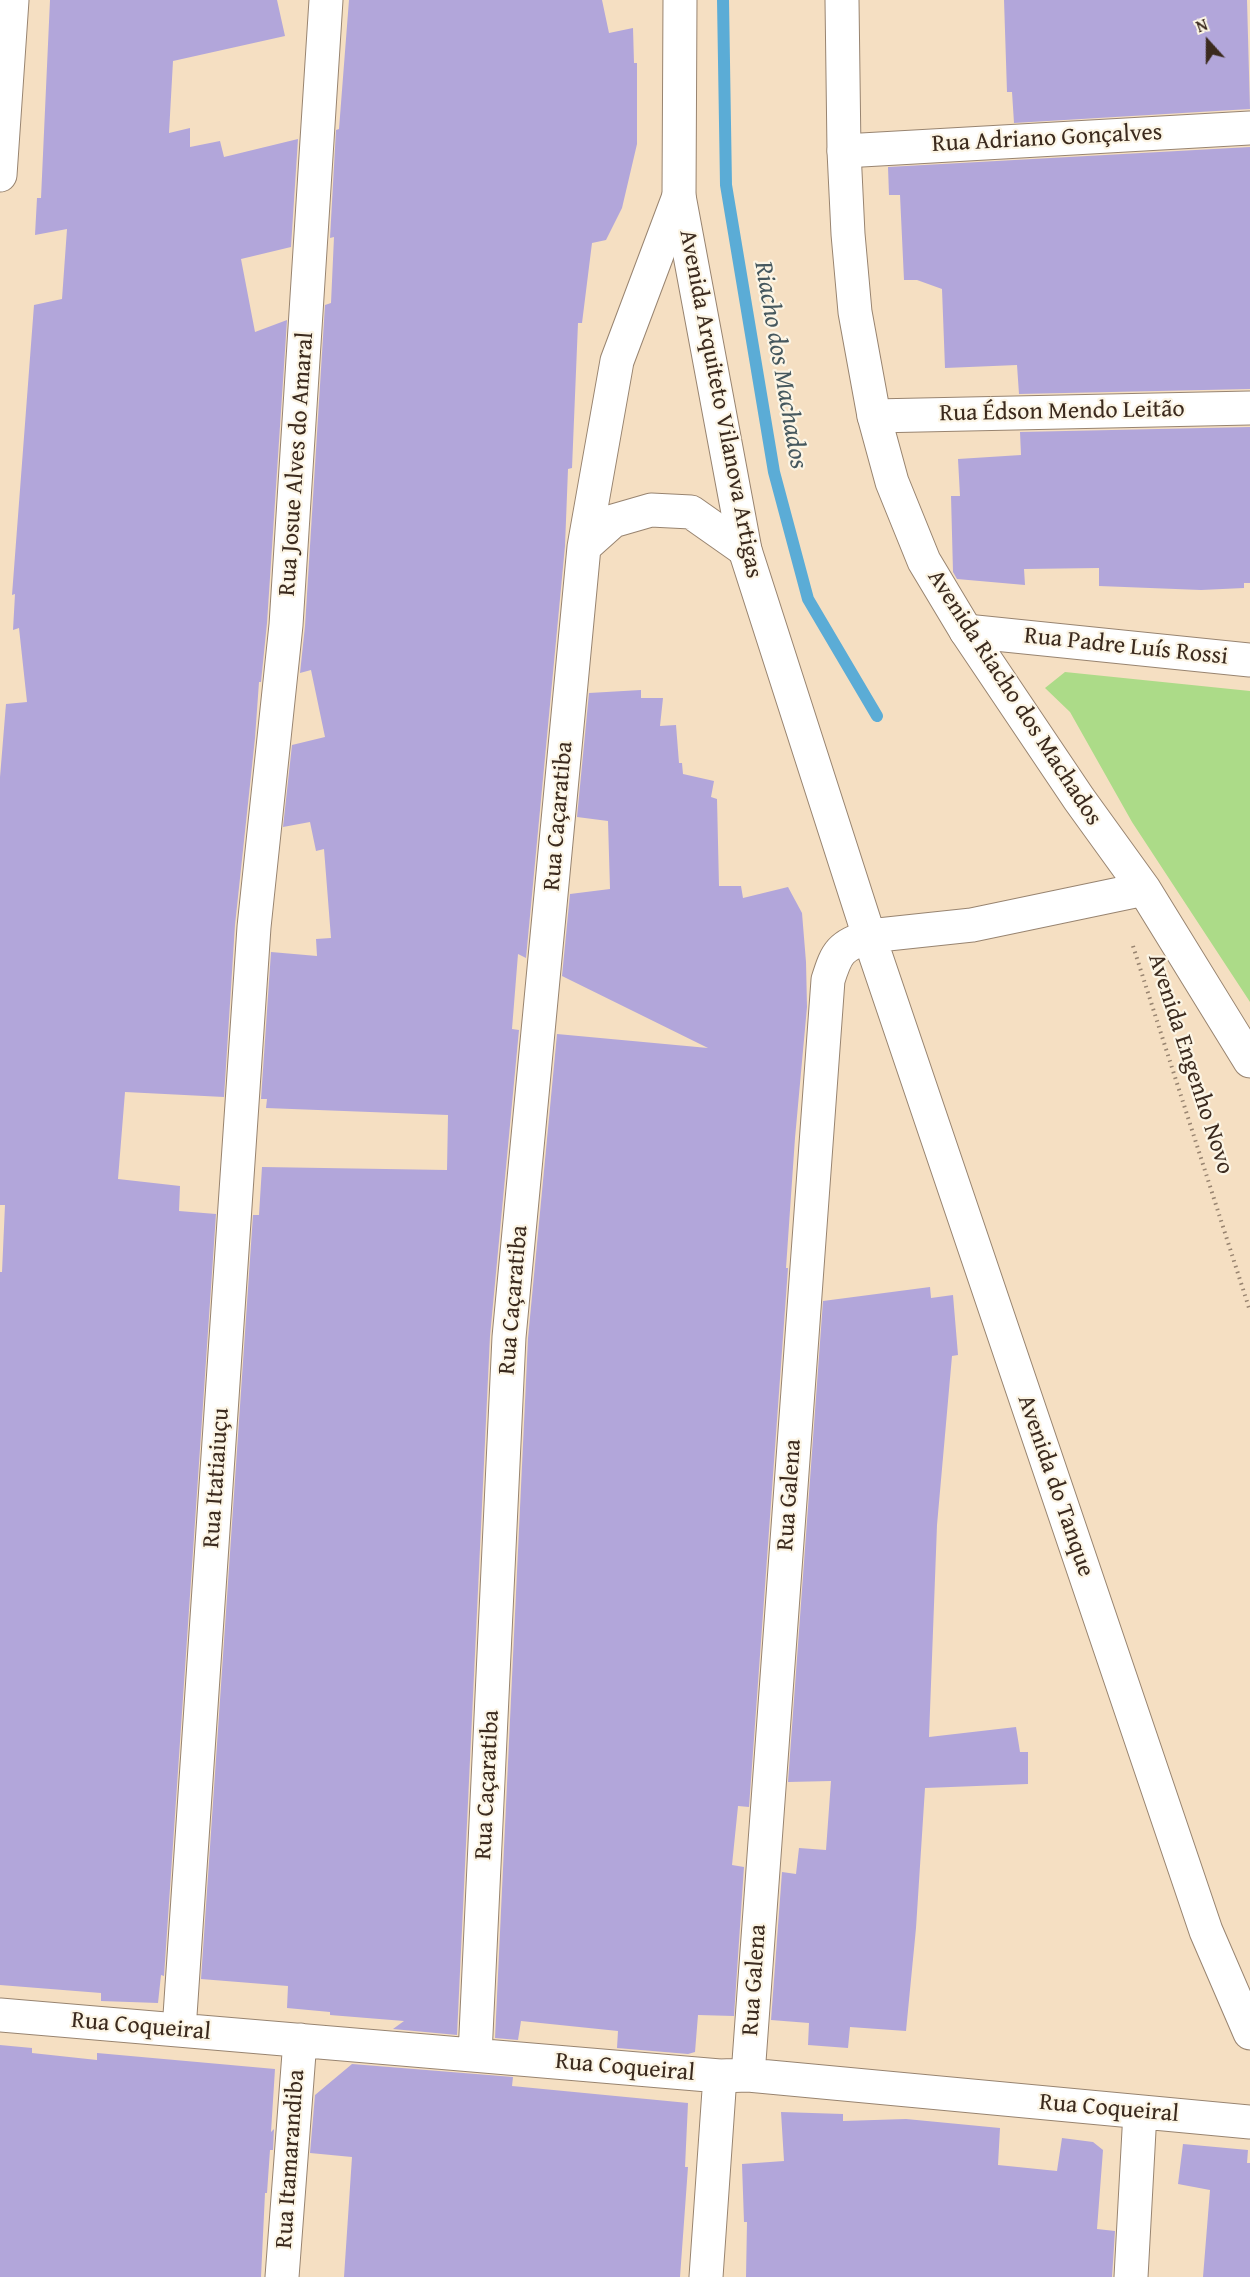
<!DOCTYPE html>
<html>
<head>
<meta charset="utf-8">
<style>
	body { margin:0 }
	#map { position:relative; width:1250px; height:2277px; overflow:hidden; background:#f5dfc2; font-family:"Gentium Book Plus",serif }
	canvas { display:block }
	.north { position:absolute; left:1178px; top:12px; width:60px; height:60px; -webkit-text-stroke:4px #fcf5e5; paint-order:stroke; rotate:339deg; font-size:16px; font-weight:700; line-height:24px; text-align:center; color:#3b2a1e }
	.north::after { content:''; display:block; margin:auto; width:21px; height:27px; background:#3b2a1e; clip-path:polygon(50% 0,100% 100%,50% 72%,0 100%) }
</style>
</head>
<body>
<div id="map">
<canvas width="1250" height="2277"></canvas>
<div class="north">N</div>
</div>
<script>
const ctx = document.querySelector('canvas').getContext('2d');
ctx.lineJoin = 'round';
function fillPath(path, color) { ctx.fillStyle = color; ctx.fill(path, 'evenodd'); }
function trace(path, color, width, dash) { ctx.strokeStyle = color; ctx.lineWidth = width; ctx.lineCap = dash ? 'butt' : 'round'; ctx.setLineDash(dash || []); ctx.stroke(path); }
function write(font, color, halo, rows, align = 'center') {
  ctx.font = font + ' "Gentium Book Plus",serif'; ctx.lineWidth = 4.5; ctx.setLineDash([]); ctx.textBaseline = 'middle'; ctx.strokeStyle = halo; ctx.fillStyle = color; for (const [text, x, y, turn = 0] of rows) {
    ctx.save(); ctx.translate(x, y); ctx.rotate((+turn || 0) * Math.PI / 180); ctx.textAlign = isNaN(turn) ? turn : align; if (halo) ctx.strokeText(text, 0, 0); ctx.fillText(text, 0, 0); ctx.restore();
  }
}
fillPath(new Path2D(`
	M1065 672 1250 691V1002L1132 822 1070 712 1045 688Z`), '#acdb88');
trace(new Path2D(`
	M723 0 726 185 774 472 808 599 877 716`), '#5bacd6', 12);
fillPath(new Path2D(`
	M50 0H277L285 36 173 61 169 133 190 128V147L220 141 224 157 298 139 291 247 241 259 255 332 287 320 267 623 261 682H259L255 738 235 925 224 1097 125 1092 118 1179 180 1186 179 1211 216 1214 164 1976 161 1975 158 2003 101 2001V1993L0 1985V1272H2L5 1205H0V777L6 704 27 702 19 628 13 630 15 594 12 595 34 305 62 299 67 229 35 235 37 198H41Z
	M349 0H602L609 33 633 28 634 63H637V144L622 208 606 240 592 243 582 323H578L572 468 568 469 565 546 526 958 518 954 512 1029 519 1030 490 1336 457 2035 393 2029 404 2021 330 2015V2012L287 2008 288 1986 201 1979 253 1215H259L262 1167 447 1170 448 1115 266 1108 267 1099H261L271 952 317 956 316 939 331 938 324 849 316 851 310 822 283 827 292 745 325 737 311 670 300 673 305 626 325 305 331 303 334 237 330 238 336 130 339 129Z
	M1004 0H1247L1250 109 1014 123 1012 92H1007Z
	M1250 147V389L1019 394 1017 365 945 368 942 289 917 280H904L900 195H889L888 167Z
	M1250 427V583H1244V588L1201 590 1099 586V568L1024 569 1025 585 957 579 953 572 951 496H960L958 459 1021 455 1020 432Z
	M641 690V698H663L660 726 676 725 679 763H682L683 774 714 781 711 797 717 799 719 886H741L743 898 788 887 802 913 806 962 807 1007 795 1138 786 1268H788L749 1807 738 1806 732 1865 744 1867 734 2016 698 2015 695 2052 688 2054 617 2048 618 2031 521 2021 518 2040 495 2038 528 1338 557 1034 708 1048 562 976 570 894 610 889 608 821 577 817 589 693Z
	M930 1287 931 1298 953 1295 958 1355 952 1356 937 1525 929 1737 1016 1727 1020 1752H1028V1784L925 1788 916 1928 906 2031 850 2027 848 2048 808 2045 809 2023 771 2020 782 1872 796 1874 799 1848 826 1850 831 1781 788 1782 823 1301Z
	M0 2045 32 2048V2053L97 2060V2053L275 2069 271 2132 274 2129 273 2150H270L267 2193H265L261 2277H0Z
	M352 2064 513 2077 512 2086 688 2103 685 2167H688L680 2277H344L352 2157 310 2153 315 2095Z
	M781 2112 843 2114V2121L906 2119 1000 2128 998 2165 1057 2171 1062 2138 1093 2142 1103 2150 1097 2229 1115 2231 1112 2277H746L747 2222H744L742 2164 784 2161Z
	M1183 2144 1248 2150 1247 2163H1250V2277H1203L1210 2190 1178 2184Z`), '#b2a6da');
const street = new Path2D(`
	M844 151 1250 128
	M874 416 1250 408
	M584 547 613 521 651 510 691 512 745 550
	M966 631 1250 660
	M0 2015 720 2076 748 2075 1250 2122
	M179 2030 254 927 286 625 326 0
	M475 2055 509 1337 584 547 617 361 679 196
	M748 2075 828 980C837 951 840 947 869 936
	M282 2277 300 2040
	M706 2277 720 2076
	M1131 2277 1140 2112`);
const secondary = new Path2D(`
	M680 0 679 196 745 550 869 936 1206 1931 1250 2033
	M842 0 844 151 848 234 855 312 874 416 892 482 924 561 966 631 1079 799 1144 889 1250 1061
	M0 175 12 0
	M869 936 972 925 1144 889`);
trace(street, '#988470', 35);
trace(secondary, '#988470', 35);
trace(new Path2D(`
	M1133 946 1250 1311`), '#988470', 4, [1.5, 4.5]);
trace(street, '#fff', 33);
trace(secondary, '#fff', 33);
write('24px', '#3b2a1e', '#fcf5e5', [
	["Rua Adriano Gonçalves",1047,139,-3],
	["Avenida Arquiteto Vilanova Artigas",720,404,79],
	["Rua Édson Mendo Leitão",1062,412,-1],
	["Rua Josue Alves do Amaral",297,464,-86],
	["Rua Padre Luís Rossi",1126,647,6],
	["Avenida Riacho dos Machados",1014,698,57],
	["Rua Caçaratiba",559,816,-85],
	["Avenida Engenho Novo",1190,1064,72],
	["Rua Caçaratiba",514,1300,-85],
	["Rua Itatiaiuçu",217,1478,-86],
	["Avenida do Tanque",1055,1486,71],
	["Rua Galena",790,1495,-86],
	["Rua Caçaratiba",488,1785,-87],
	["Rua Galena",755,1980,-86],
	["Rua Coqueiral",141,2027,5],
	["Rua Coqueiral",625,2068,5],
	["Rua Coqueiral",1109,2109,5],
	["Rua Itamarandiba",291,2159,-86]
]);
write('italic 26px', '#46585e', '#fcf5e5', [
	["Riacho dos Machados",780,365,80]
]);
</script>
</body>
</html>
